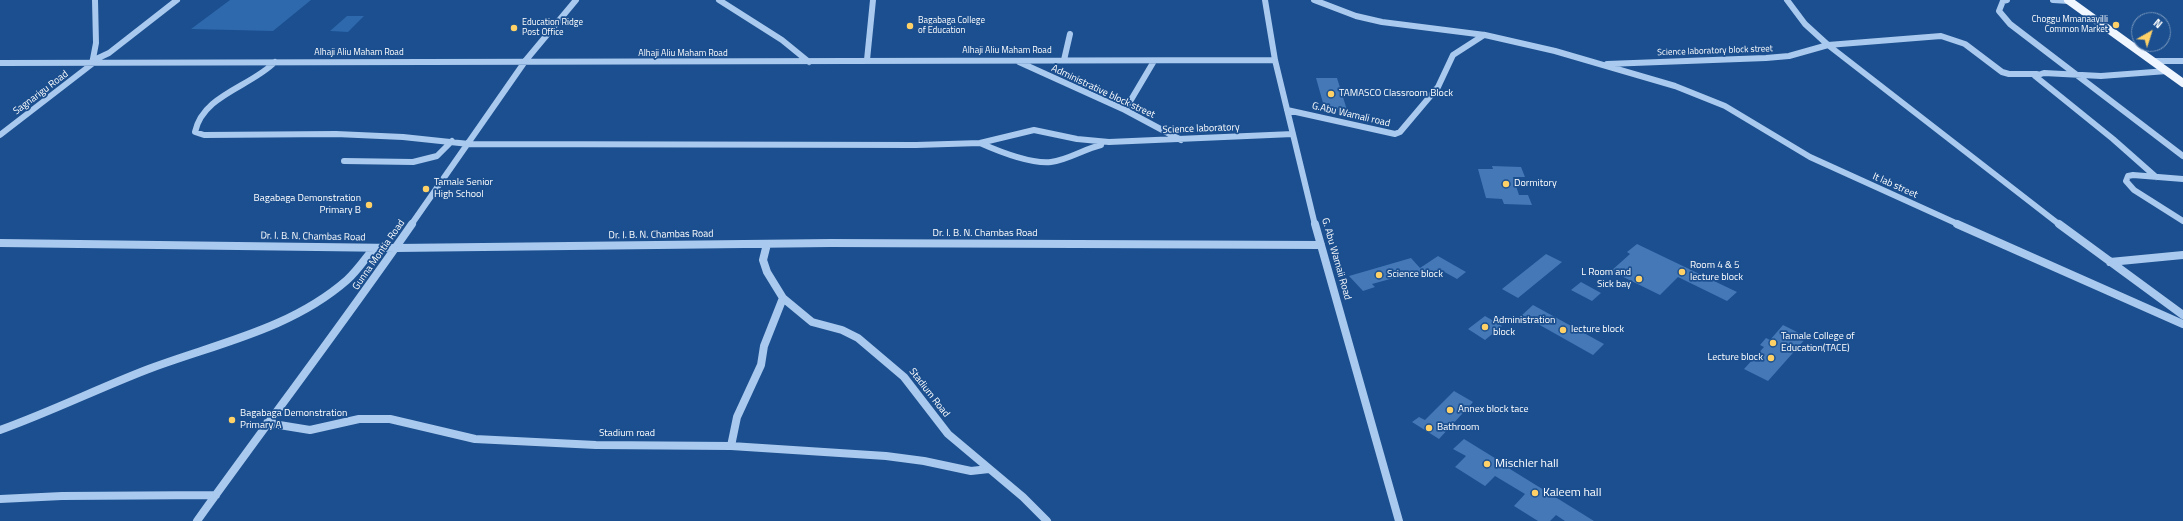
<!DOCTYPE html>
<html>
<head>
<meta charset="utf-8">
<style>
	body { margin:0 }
	#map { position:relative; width:2183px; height:521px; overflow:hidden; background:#1b4f8f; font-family:"Titillium Web",sans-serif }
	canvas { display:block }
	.north { position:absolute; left:2131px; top:12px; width:40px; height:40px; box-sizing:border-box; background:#1b4f8f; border:1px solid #7695bc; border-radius:50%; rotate:39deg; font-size:11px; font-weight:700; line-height:16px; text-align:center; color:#fff }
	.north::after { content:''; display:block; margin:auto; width:14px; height:18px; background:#ffd166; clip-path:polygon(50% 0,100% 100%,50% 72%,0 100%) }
</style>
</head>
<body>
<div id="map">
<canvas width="2183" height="521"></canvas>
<div class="north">N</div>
</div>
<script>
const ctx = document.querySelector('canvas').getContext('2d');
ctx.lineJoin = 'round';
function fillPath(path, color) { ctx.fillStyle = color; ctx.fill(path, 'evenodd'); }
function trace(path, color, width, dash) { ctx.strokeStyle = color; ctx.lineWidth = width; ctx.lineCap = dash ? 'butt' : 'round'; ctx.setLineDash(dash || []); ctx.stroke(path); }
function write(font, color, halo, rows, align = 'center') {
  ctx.font = font + ' "Titillium Web",sans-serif'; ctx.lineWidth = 3.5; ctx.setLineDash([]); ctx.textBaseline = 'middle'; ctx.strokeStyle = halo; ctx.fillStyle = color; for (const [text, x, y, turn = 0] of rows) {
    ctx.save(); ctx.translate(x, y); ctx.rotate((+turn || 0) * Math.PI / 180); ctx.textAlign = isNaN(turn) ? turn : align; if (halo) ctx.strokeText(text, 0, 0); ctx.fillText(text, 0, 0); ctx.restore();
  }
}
fillPath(new Path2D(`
	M230 0H311L273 31 191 29Z
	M347 16H364L348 32 330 31Z`), '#2e69ad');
fillPath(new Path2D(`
	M1316 78H1337L1347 110H1325Z
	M1492 166 1521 167 1525 177H1513L1519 195H1528L1532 205 1504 204 1502 199 1486 198 1478 169H1493Z
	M1637 244 1737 292 1727 301 1678 277 1660 295 1611 271 1630 254 1627 252Z
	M1546 254 1562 262 1518 298 1502 289Z
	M1438 256 1466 272 1457 279 1441 270 1407 279 1412 273 1372 284 1375 287 1363 291 1349 276 1411 258 1420 268Z
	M1581 282 1601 293 1592 301 1571 290Z
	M1533 305 1604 344 1593 355 1522 315Z
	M1485 316 1502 326 1485 340 1468 329Z
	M1783 325 1807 337 1768 381 1744 369 1764 347 1760 345 1766 338 1770 340Z
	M1454 391 1473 402 1439 439 1412 422 1419 417 1425 420Z
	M1464 439 1511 468 1510 469 1594 521H1565L1556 515 1550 521H1538L1514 506 1525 494 1495 476 1485 486 1455 467 1466 456 1453 449Z`), '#4478b7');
trace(new Path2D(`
	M719 0 782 40 809 62
	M1265 0 1275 60 1315 225
	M1314 0 1356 16 1382 22 1485 35 1555 51 1675 86 1725 106 1810 157 1960 225
	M1787 0 1805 24 1828 45 2060 225
	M2007 0 2003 1 1999 11 2010 24 2183 156
	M2053 0 2069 1
	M94 60 109 53 177 0
	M867 60 873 0
	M1064 60 1070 34
	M2152 61H2183
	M275 62C250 87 203 95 195 132L204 135 336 134 403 137 469 144 916 145 980 143 1034 130 1077 139 1109 142 1293 134
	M1019 62 1125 110 1181 140
	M0 63 1275 60
	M1607 64 1766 58 1789 56 1828 45 1941 36 1965 44 2002 72 2009 74H2037
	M1125 110 1154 61
	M1287 110 1395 134 1400 132 1438 87 1453 55 1484 35
	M0 135 92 64 96 43 95 0
	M980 143C998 151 1031 164 1051 162 1068 160 1084 149 1101 145
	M344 161 413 162 437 156 452 141
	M2156 177 2113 139 2035 76 2044 73 2101 76 2167 71
	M2183 179 2133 175 2128 176 2126 181 2134 190 2183 221
	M411 225 526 60 576 0`), '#a9c9ee', 6);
trace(new Path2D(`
	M1315 224 1399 521
	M1957 224 2183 324
	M2059 224 2183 315
	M0 243 396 248 831 243 1321 245
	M2110 262 2183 255
	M783 298 812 322 842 330 858 338 904 377 948 434 1023 497 1047 521
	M267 423 310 430 359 419H390L475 439 596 445 731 446 886 456 924 461 971 471 989 469
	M0 430C50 412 97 389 146 370 214 344 290 330 347 280 357 271 365 259 374 248
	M731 446 737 417 761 365 764 346 783 298 767 272 763 260 767 244
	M0 499 62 496 216 495
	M197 521C268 422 342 325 412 224`), '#a9c9ee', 8);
trace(new Path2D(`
	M2068 0 2183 83`), '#f0f6ff', 8);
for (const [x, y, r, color] of [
	[2116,25,4,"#ffd166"],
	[910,26,4,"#ffd166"],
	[514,28,4,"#ffd166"],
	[1331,94,4,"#ffd166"],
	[1506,184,4,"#ffd166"],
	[426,189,4,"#ffd166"],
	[369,205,4,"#ffd166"],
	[1682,272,4,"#ffd166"],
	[1379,275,4,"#ffd166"],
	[1639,279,4,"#ffd166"],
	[1485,327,4,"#ffd166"],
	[1563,330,4,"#ffd166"],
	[1773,343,4,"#ffd166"],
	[1771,358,4,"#ffd166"],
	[1450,410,4,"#ffd166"],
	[232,420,4,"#ffd166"],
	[1429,428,4,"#ffd166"],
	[1487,464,4,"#ffd166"],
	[1535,493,4,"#ffd166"]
]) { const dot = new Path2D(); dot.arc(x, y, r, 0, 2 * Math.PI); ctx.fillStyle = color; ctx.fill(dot); trace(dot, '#1b4f8f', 1.5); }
write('9px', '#fff', '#1b4f8f', [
	["Choggu Mmanaayilli",2108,20,"right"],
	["Common Market",2108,30,"right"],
	["Bagabaga College",918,21],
	["of Education",918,31],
	["Education Ridge",522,23],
	["Post Office",522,33]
], 'left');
write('9px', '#fff', '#1b4f8f', [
	["Alhaji Aliu Maham Road",1007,51],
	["Science laboratory block street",1715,51,-2],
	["Alhaji Aliu Maham Road",359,53],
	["Alhaji Aliu Maham Road",683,54]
]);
write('10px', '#fff', '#1b4f8f', [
	["Administrative block street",1103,92,25],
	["Sagnarigu Road",41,93,-37],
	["G.Abu Wamali road",1351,115,13],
	["Science laboratory",1201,129,-2],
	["It lab street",1895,186,24],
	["Dr. I. B. N. Chambas Road",985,234],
	["Dr. I. B. N. Chambas Road",661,235,-1],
	["Dr. I. B. N. Chambas Road",313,237,1],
	["Gunna Montia Road",379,255,-55],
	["G. Abu Wamaii Road",1336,259,74],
	["Stadium Road",929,393,52],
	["Stadium road",627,434]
]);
write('10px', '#fff', '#1b4f8f', [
	["TAMASCO Classroom Block",1339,94],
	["Tamale Senior",434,183],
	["High School",434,195],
	["Dormitory",1514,184],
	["Bagabaga Demonstration",361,199,"right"],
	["Primary B",361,211,"right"],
	["Room 4 & 5",1690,266],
	["lecture block",1690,278],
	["L Room and",1631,273,"right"],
	["Sick bay",1631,285,"right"],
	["Science block",1387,275],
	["Administration",1493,321],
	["block",1493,333],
	["lecture block",1571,330],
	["Tamale College of",1781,337],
	["Education(TACE)",1781,349],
	["Lecture block",1763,358,"right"],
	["Annex block tace",1458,410],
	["Bagabaga Demonstration",240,414],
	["Primary A",240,426],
	["Bathroom",1437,428]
], 'left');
write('12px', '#fff', '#1b4f8f', [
	["Mischler hall",1495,464],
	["Kaleem hall",1543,493]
], 'left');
</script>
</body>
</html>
